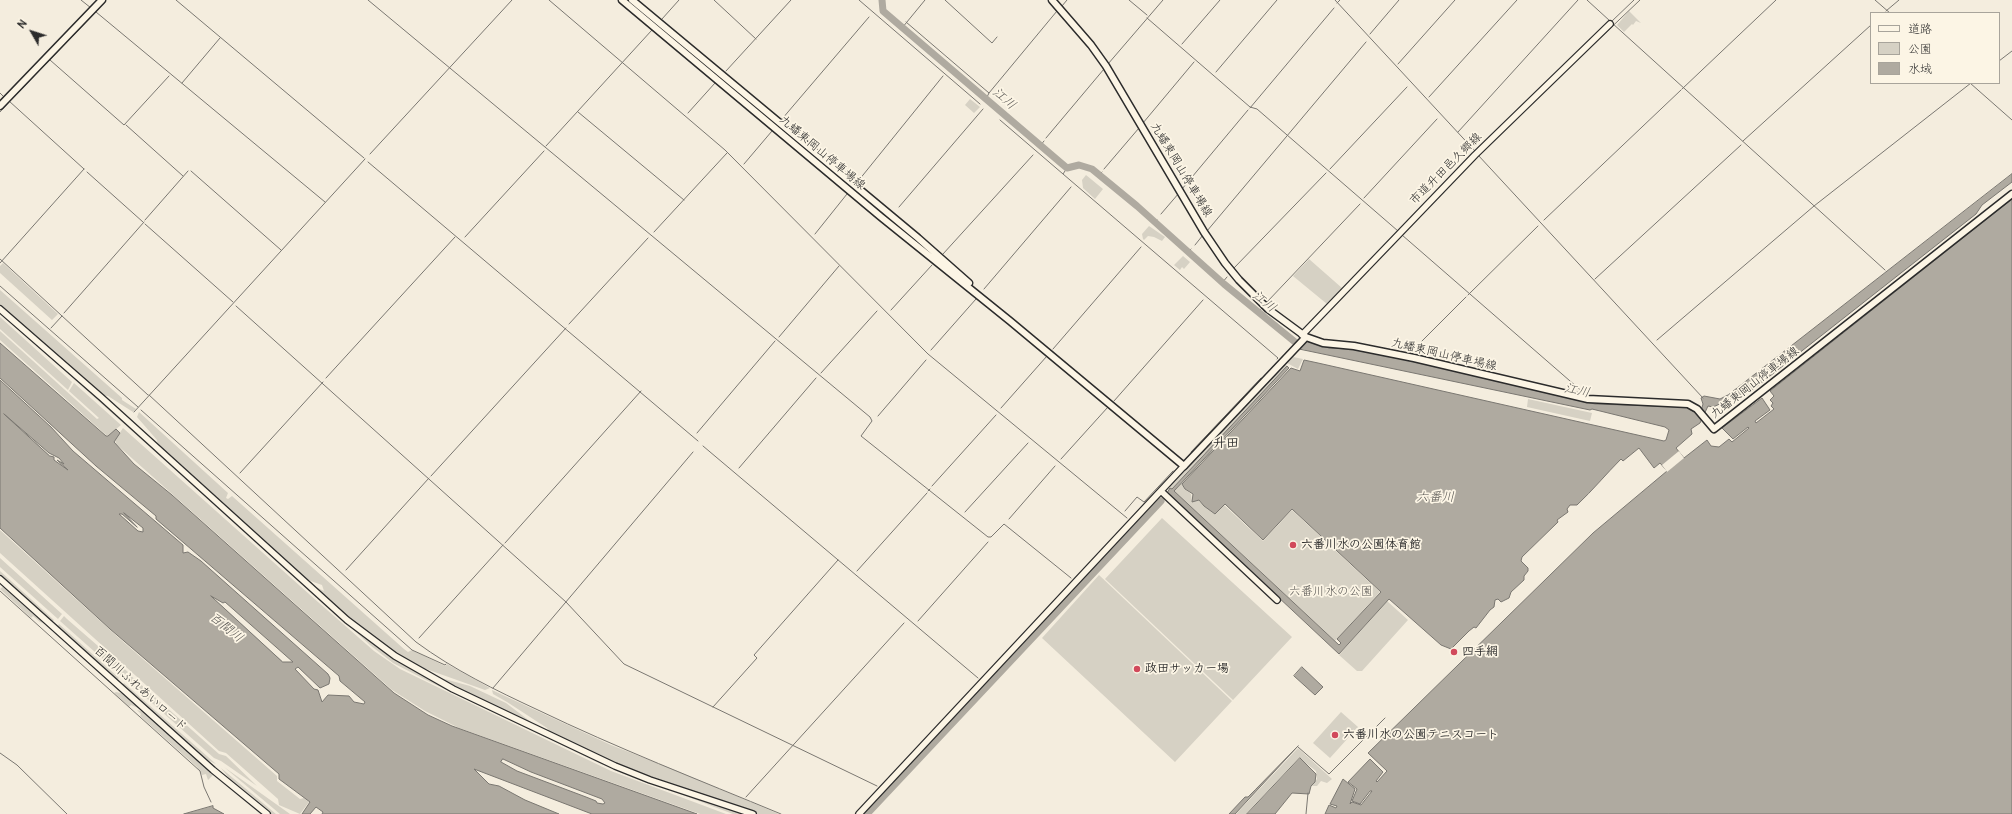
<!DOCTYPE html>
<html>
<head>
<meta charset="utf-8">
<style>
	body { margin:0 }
	#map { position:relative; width:2012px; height:814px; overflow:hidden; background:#f4edde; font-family:Pangolin,"Klee One",sans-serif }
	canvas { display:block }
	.legend { position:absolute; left:1870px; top:12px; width:130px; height:72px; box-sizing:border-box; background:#fcf5e5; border:1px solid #a8a49b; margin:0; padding:5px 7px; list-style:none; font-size:12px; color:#2b2b2b }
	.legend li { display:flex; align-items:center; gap:8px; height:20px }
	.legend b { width:20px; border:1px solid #a8a49b }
	.north { position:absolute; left:12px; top:12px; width:40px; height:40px; -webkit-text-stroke:3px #fcf5e5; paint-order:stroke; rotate:309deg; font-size:11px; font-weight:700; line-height:16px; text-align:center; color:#2b2b2b }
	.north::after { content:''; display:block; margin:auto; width:14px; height:18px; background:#2b2b2b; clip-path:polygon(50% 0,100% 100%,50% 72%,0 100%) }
</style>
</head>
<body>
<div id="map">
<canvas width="2012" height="814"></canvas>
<ul class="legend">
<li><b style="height:5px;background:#fcf5e5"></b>道路</li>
<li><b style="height:11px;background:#d6d1c4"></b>公園</li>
<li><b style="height:11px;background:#afaaa0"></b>水域</li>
</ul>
<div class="north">N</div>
</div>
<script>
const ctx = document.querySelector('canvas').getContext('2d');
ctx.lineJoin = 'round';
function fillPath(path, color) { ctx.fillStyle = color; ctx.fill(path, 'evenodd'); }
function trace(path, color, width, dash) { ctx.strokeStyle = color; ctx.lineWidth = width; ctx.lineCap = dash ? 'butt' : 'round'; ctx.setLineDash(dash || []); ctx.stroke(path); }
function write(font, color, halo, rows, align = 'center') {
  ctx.font = font + ' Pangolin,"Klee One",sans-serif'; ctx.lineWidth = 3.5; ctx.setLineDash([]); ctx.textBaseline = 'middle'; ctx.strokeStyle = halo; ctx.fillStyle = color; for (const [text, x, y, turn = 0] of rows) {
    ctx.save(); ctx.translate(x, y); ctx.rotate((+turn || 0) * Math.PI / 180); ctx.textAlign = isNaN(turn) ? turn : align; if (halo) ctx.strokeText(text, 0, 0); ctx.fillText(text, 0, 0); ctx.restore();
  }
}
fillPath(new Path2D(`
	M1629 11 1641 23 1636 21 1633 25 1632 24 1624 32 1617 25Z
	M970 99 980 107 974 113 965 105Z
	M1086 175 1103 189 1095 199 1083 188 1082 180Z
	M1149 226 1165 237 1162 241 1154 237 1148 236 1144 240 1143 239 1142 234Z
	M1183 256 1190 262 1184 269 1182 267 1180 270 1174 265Z
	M1309 259 1342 288 1327 304 1293 276Z
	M3 263 58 314 52 320 0 273V266Z
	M0 290 122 398V400L136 409 133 412 108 396 101 395 0 307Z
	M0 311 127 422 301 582 0 313Z
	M0 317 72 382 68 390 0 329Z
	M0 331 97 419 99 418 69 391 74 383 121 425 109 435H106L0 340Z
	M1293 357 1303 359 1298 369 1287 363Z
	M1284 363 1287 366 1262 393 1264 395 1259 402 1256 399 1210 448 1212 451 1208 456 1205 453 1172 489 1169 486Z
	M1528 399 1592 413 1590 421 1527 407Z
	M139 412 228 493 226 498 228 499 232 496 404 649 408 652 412 650 445 666 447 664 490 688 485 690 426 669C402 668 329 601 308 583L324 591 322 585 305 579 158 446 157 440 137 417Z
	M123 428 318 602 374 651 400 669 611 771 726 814H700L459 728 425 711 392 690 116 444 115 440Z
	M1181 483 1185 489 1191 494 1192 502 1198 500 1215 514 1224 505 1263 541 1292 510 1380 592 1335 641 1174 491Z
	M1162 518 1292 637 1233 700 1105 579Z
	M0 530 119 638 277 776V781L300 799 304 798 309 802 300 814 279 805 278 799 226 753 219 751 0 553Z
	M0 558 62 614 58 619 0 567Z
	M0 571 54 620 52 622 0 576Z
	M1099 575 1232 701 1175 762 1042 638Z
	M305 585 386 653 440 685 568 747 745 814H733L601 764 428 681 393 663 370 645Z
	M4 586 46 624 40 622 33 616 31 618 0 589Z
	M1387 601 1408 620 1362 671H1357L1339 655Z
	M64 616 67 619 128 672 123 677 60 621Z
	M59 624 119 678 117 680 57 627Z
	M129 674 219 754 226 756 257 786 221 761 214 758 125 679Z
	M430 675 470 686 506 703 539 728Z
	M124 683 216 764 203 758 122 685Z
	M492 690 611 745 675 770 779 814H758L648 777 599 757 551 734 547 728 507 702 493 694Z
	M116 692 125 694 143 710 131 705 129 707 114 693Z
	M137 710 147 713 214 774 208 780 206 774 202 775 197 767 140 716 141 714Z
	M1341 712 1358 727 1330 758 1313 743Z
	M1298 748 1332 779 1327 783 1321 781 1317 786H1311L1317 779 1316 771 1299 758 1246 814H1236Z
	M224 767 290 814H280Z
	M221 768 276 814H271L237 788Z`), '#d6d1c4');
const water = new Path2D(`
	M2012 174V182L1982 205 1976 214 1756 387 1742 396 1740 395 1713 407 1708 406 1700 423 1691 429 1692 434 1676 448 1684 458 1707 440 1711 446 1719 447 1729 439 1732 442 1749 428 1748 427 1733 439 1722 428 1762 398 1770 410 1755 421 1756 423 1774 409 1771 406 1773 403 1770 400 1774 396 1770 391 2012 199V814H1325L1329 805 1336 808 1337 806 1330 804 1343 779 1355 789 1350 804 1352 802 1361 805 1372 791H1370L1360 804 1352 801 1357 789 1348 782 1370 759 1383 772 1376 781 1377 782 1387 771 1368 753 1593 533 1667 471 1660 463 1654 468 1639 448 1623 461 1621 459C1606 474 1593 490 1577 505H1570L1567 509 1568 512 1557 520 1558 522 1522 557 1521 561 1528 568V571L1524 576V580L1511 592 1509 598 1501 602 1498 599 1495 600 1494 607 1490 610 1476 628 1474 627 1469 631 1451 649 1441 645 1389 599 1339 654 1167 493 1170 488 1172 489 1287 366 1289 368 1174 491 1339 645 1341 643 1337 639 1381 592 1292 509 1263 540 1225 504 1215 514 1204 506 1199 500 1192 502 1193 494 1185 489 1182 484 1291 368 1300 371 1304 360 1318 363 1664 441 1666 440 1669 430 1665 427 1592 409 1590 410 1299 349 1306 341 1329 348 1350 349 1393 356 1595 404 1686 407 1696 413 1701 411 1703 404 1701 398 1704 396 1720 399 1728 395Z
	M0 343 106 436H108L116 429 120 433 114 442 134 464 172 495 394 693 428 715 452 726 697 814H592L474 769 489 784 499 786 525 800 559 814H322L323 812 316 807 310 814H302L310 802 279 779V774L110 629 0 528V380L51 427 73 451 183 545V553L188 552 201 561 328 674 330 678 329 684 320 688 298 667 295 669 314 689 318 690 322 702 328 695 349 696 354 702 364 704 365 702 340 681 339 676 156 519V516L96 466 0 378ZM4 414 49 453 59 458 64 464 57 460 68 470 54 460V457L50 456ZM124 513 143 528V532L138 531 119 514H122L137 527ZM211 596 223 603 225 602 293 662H283ZM503 759 531 772 602 799 605 803 603 804 597 803 596 801 586 797 517 771 501 762Z
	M1302 667 1323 687 1315 695 1294 676Z
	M1298 746 1235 814H1229L1245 797H1248L1255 790Z
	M1300 758 1316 774 1315 782 1311 786 1309 794 1292 793 1275 814H1247Z
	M213 806V808L224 814H184Z`);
fillPath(water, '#afaaa0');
trace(water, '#7a7771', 1);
fillPath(new Path2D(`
	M1679 451 1684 458 1667 472 1662 465Z`), '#f4edde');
trace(new Path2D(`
	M81 0 91 8
	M176 0 364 158
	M368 0 870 417 872 421 861 436 988 537H991L1004 524 1071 578
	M549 0 725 150 928 354 1127 518
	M714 0 756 39
	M859 0 980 104
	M945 0 992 43 997 37
	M1129 0 1147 15
	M1335 0 1475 151
	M1587 0 1610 21
	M1875 0 1890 13
	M1337 3 1340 0
	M1062 6 1067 0
	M1886 11 1899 0
	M96 12 325 202
	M95 13 106 0
	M1147 18 1250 107 1257 109 1398 231
	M662 19 679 0
	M906 22 989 93 986 99
	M1611 22 1634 0
	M1612 23 1885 270
	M902 28 925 0
	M1370 34 1399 0
	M1182 44 1220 0
	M50 60 124 125 169 76
	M1999 61 2012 51
	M1108 64 1163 0
	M1398 64 1455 0
	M726 71 791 0
	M1216 72 1277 0
	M1558 78 1640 0
	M182 83 220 38
	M1970 83 2012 120
	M1682 89 1776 0
	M0 93 4 97
	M989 93 1057 11
	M1429 97 1517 0
	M12 99 94 14
	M9 101 84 169
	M1250 108 1334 8
	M0 112 9 102
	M578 112 684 200
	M688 113 715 83
	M782 119 869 17
	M1000 120 1063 174
	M1143 123 1194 62
	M126 125 183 176
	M1458 132 1578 0
	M1046 138 1104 69
	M1743 141 1871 25
	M546 146 652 30
	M1040 146 1044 141
	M370 154 512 0
	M1478 155 1703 398
	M368 162 698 441
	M744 164 772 131
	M1067 168 1063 174 1278 358 1277 359
	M1104 169 1139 128
	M1330 169 1407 87
	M191 171 281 250
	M87 172 143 222
	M1099 175 1102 172
	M859 180 943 76
	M1182 189 1248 110
	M1443 192 1476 159
	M1364 198 1437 119
	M899 207 983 109
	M1161 214 1179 193
	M145 220 188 171
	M1544 220 1681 90
	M1155 222 1157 220
	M145 224 233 302
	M1207 231 1366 42
	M654 232 727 153
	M815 234 847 194
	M1402 235 1585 394
	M465 237 544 151
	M1195 245 1203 235
	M1188 252 1191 249
	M943 254 1033 155
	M0 259 148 395
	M0 263 84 169
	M1234 268 1326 173
	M1595 279 1741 145
	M1222 283 1227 277
	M0 286 138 407
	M984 289 1071 187
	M1468 295 1538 226
	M1267 302 1360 204
	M236 306 566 602 624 664 877 786
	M891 310 932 265
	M1258 312 1262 308
	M64 313 144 222
	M569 324 648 238
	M51 328 62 316
	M779 337 839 266
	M1657 340 1814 206 1971 83
	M1053 349 1141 247
	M931 350 976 299
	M1409 354 1466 297
	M821 373 877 311
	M326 378 455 237
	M149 395 416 642C454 670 495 690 538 710 617 748 699 780 781 814
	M1114 401 1203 300
	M1001 408 1047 356
	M141 410 412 650 445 665 446 664
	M134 412 365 159
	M878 416 926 360
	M697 433 775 341
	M703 446 978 678
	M1191 452 1261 378
	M1061 459 1108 407
	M739 468 816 378
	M240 473 323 382
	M431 476 566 328
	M932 486 996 415
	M928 491 930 489
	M1125 511 1137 497 1144 502 1173 471
	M965 512 1028 443
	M1009 519 1055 466
	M1135 525 1137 526
	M505 543 641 391
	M346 570 429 478
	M857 571 927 493
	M1080 584 1082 586
	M0 591 200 771 204 787 211 802
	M918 621 988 542
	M419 638 503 545
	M986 684 988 686
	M493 688 693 452
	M713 707 757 658 754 655 838 560
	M1298 747 1329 774 1385 718
	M0 753 17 765 67 814
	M887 791 888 792
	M746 797 904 623
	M1306 814 1308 793`), '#7a7771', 1);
trace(new Path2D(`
	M882 0 883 11 1061 163 1067 168 1079 165 1092 169 1137 206 1224 284 1295 342 1304 346
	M867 814 1161 501`), '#afaaa0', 7);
const tertiary = new Path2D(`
	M0 309 102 398 347 620 395 656 453 689 615 766 650 780 753 814
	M1302 335 1475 155 1610 24
	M1162 492 1277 600
	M0 579 213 770 267 814
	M859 814 1184 466`);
const secondary = new Path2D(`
	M622 0 881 217 1010 321 1184 466 1306 337
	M632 0 918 238 969 283
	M1052 0 1091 45 1106 66 1204 232 1225 263 1239 280 1268 309 1306 337 1323 343 1354 346 1414 358 1588 399 1688 404 1697 409 1714 429 2012 194
	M0 106 102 0`);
trace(tertiary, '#2b2b2b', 8);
trace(secondary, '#2b2b2b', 9);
trace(tertiary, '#fcf5e5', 5.5);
trace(secondary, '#fcf5e5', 6);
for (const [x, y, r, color] of [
	[1293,545,4,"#d1495b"],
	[1454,652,4,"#d1495b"],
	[1137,669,4,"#d1495b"],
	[1335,735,4,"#d1495b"]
]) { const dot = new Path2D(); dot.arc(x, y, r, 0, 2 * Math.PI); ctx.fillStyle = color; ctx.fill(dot); trace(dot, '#fcf5e5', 1.5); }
write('12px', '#2b2b2b', '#fcf5e5', [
	["九蟠東岡山停車場線",822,153,40],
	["市道升田邑久郷線",1446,169,-45],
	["九蟠東岡山停車場線",1181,170,59],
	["九蟠東岡山停車場線",1444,355,13],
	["九蟠東岡山停車場線",1755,383,-38],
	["百間川ふれあいロード",140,689,42]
]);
write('bold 12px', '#2b2b2b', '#fcf5e5', [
	["六番川水の公園体育館",1301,545],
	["四手網",1462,652],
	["政田サッカー場",1145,669],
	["六番川水の公園テニスコート",1343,735]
], 'left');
write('12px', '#565451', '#fcf5e5', [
	["六番川水の公園",1331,592]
]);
write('italic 13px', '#595754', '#fcf5e5', [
	["江川",1004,99,41],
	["江川",1264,302,39],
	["江川",1577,391,12],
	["六番川",1435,498],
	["百間川",226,628,39]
]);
write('bold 13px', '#2b2b2b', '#fcf5e5', [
	["升田",1226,444]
]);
</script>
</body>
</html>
